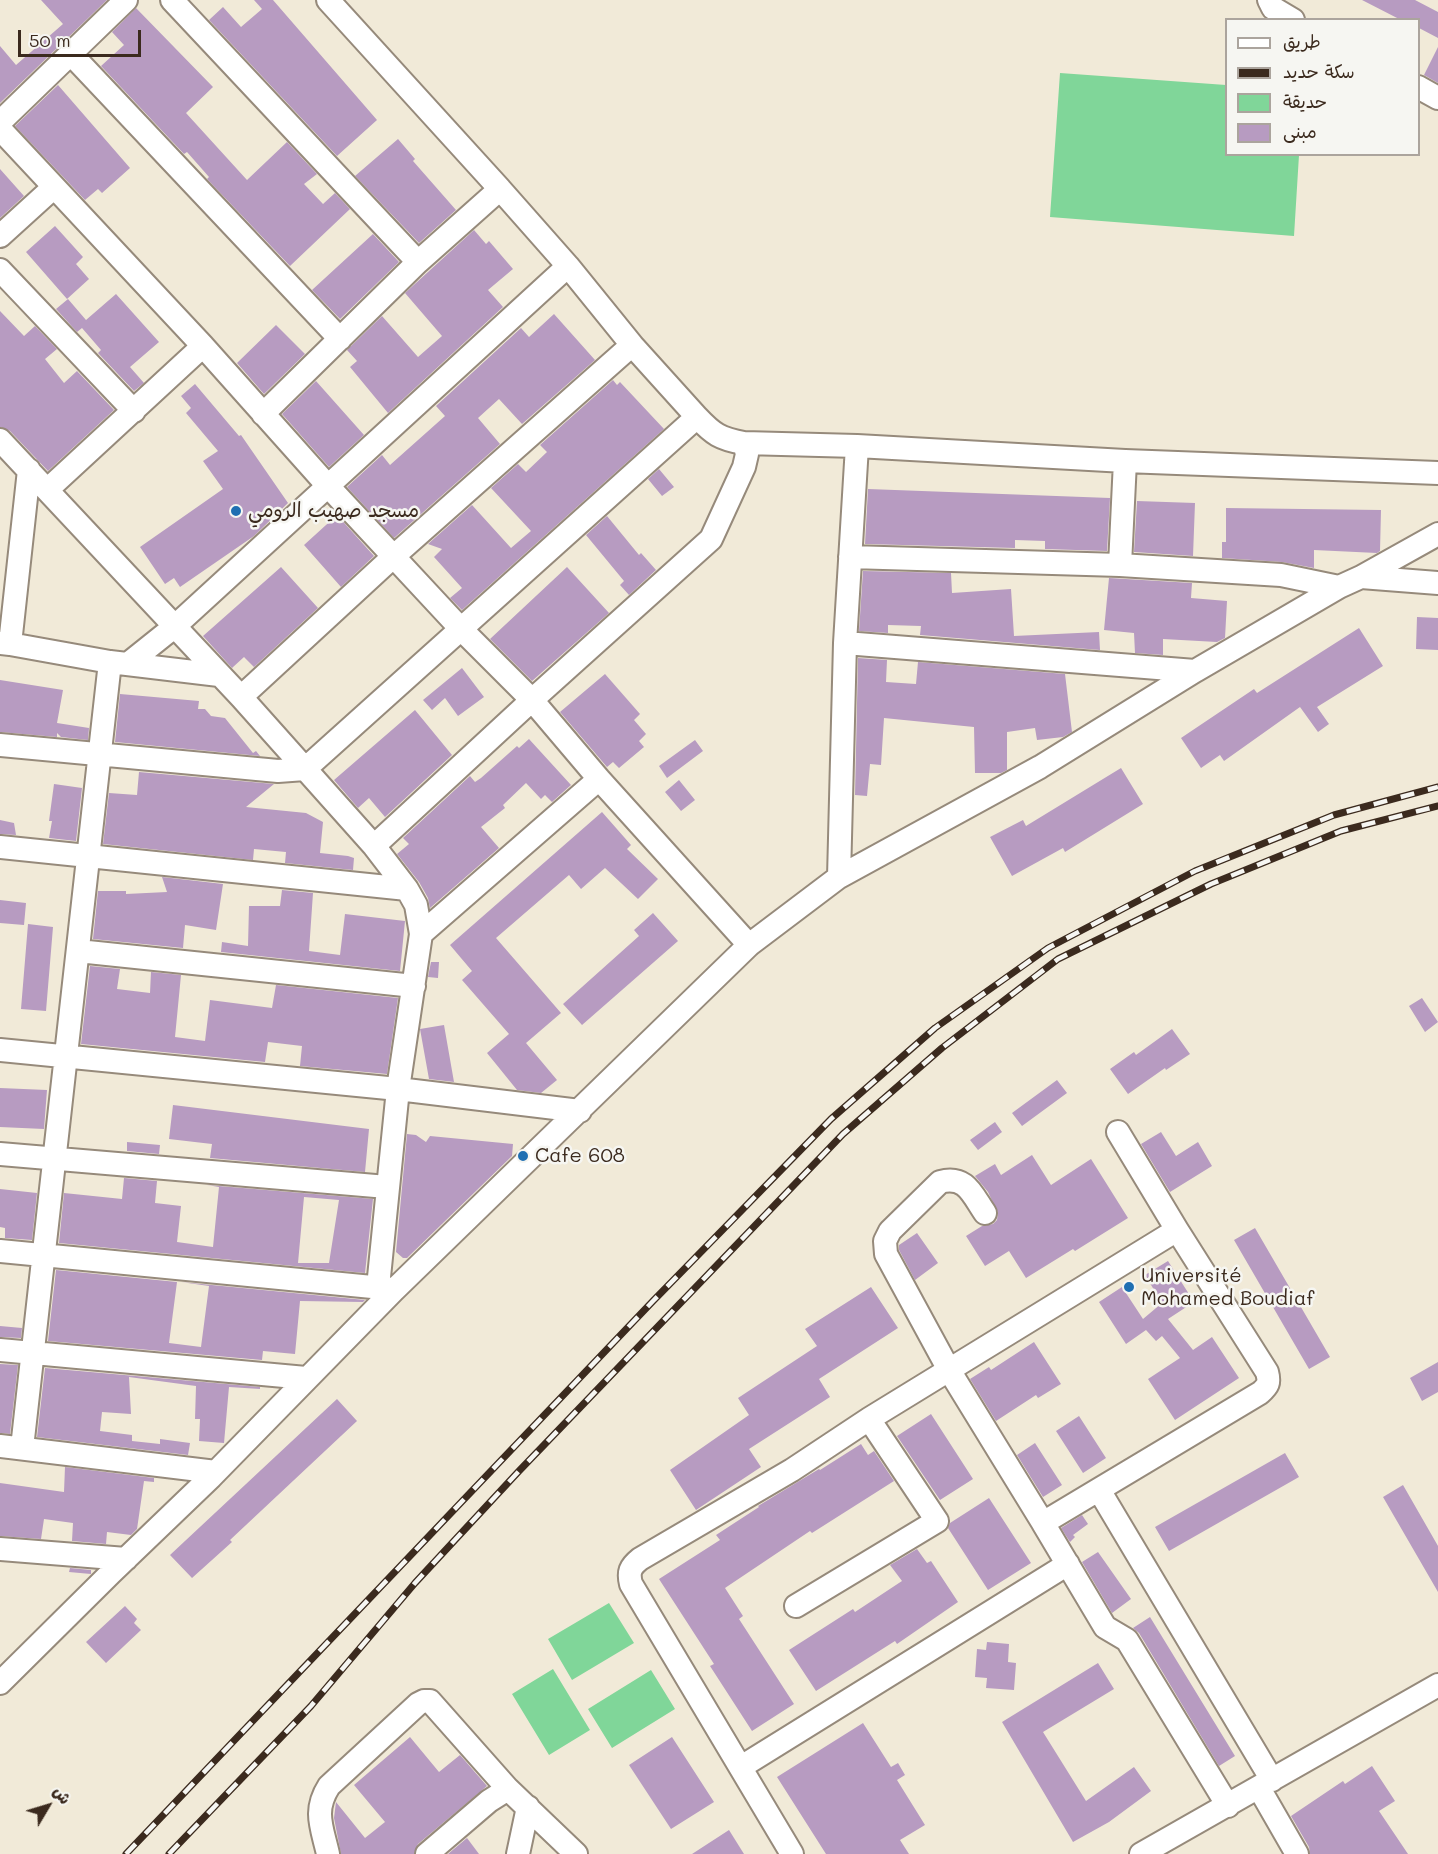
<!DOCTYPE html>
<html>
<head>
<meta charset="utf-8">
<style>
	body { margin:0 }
	#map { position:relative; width:1438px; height:1854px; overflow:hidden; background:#f1ead8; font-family:Mali,"Playpen Sans Arabic",sans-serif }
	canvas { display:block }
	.legend { position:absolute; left:1225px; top:18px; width:195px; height:138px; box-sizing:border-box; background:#f6f6f2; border:2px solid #aba49d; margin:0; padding:8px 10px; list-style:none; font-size:18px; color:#3b2a1e }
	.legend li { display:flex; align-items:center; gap:12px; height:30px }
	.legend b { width:30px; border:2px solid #aba49d }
	.north { position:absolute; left:18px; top:1776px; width:60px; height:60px; -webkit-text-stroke:4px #f6f6f2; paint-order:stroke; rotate:52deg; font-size:16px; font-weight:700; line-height:24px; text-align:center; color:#3b2a1e }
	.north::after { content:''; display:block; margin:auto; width:21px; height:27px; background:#3b2a1e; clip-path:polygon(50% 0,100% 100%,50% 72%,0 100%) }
	.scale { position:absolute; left:18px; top:30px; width:123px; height:27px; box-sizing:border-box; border:3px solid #3b2a1e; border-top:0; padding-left:8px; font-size:18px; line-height:21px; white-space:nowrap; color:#3b2a1e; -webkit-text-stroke:4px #f6f6f2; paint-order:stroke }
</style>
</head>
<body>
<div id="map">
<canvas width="1438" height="1854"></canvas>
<ul class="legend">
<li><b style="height:8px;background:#fff"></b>طريق</li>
<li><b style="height:8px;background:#3b2a1e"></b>سكة حديد</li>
<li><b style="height:16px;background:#80d699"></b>حديقة</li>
<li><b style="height:16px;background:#b79bc1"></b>مبنى</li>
</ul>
<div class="north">ش</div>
<div class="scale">50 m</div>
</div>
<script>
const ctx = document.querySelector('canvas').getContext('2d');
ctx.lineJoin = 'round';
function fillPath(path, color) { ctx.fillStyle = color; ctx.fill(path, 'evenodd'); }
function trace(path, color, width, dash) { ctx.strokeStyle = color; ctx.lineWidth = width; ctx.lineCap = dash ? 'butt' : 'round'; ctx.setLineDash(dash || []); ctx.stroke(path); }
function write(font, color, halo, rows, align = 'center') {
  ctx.font = font + ' Mali,"Playpen Sans Arabic",sans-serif'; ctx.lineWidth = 5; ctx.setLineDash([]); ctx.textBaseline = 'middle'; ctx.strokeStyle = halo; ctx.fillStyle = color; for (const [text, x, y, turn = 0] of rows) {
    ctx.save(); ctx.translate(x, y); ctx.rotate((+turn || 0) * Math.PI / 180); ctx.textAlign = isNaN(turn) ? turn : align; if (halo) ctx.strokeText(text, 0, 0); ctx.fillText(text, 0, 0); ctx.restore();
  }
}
fillPath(new Path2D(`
	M1060 73 1226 85V154L1299 155 1294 236 1050 217Z
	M609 1603 634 1643 572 1680 548 1639Z
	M553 1669 590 1730 549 1755 512 1694Z
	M651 1670 675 1709 612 1748 588 1709Z`), '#80d699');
fillPath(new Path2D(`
	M41 0H107L0 103V46L16 65 63 24Z
	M254 0H273L377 120 337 156 209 20 223 7 241 27 262 9Z
	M1362 0H1415L1438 12V38L1419 28V20H1401Z
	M136 8 213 87 186 113 247 180 287 142 317 174 304 184 323 204 335 193 350 209 290 266 207 179 209 177 187 152 184 154 101 66 124 45 112 32Z
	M1438 47V83L1424 75Z
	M58 85 130 168 102 193 98 189 85 200 15 126Z
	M398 139 415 159 413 161 456 210 419 243 355 176Z
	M0 169 24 196 0 218Z
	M55 226 83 257 76 264 89 279 67 299 26 252Z
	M474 230 486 244 489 241 513 269 488 290 503 307 388 413 350 367 357 361 347 350 382 316 418 357 442 336 405 293Z
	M373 234 399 262 340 319 312 290Z
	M116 294 159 342 130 367 144 383 134 391 98 353 101 350 82 328 77 332 56 309 68 299 86 320Z
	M0 311 24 336 35 326 57 349 45 359 64 383 77 371 114 410 48 471 10 431 0 427Z
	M554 314 595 360 522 424 499 399 478 418 500 444 394 538 347 487 382 455 390 465 445 416 436 406 521 328 529 337Z
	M276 325 305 354 264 394 237 363Z
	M613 380 617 385 620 382 664 429 462 610 450 598 462 588 434 557 442 549 428 544 472 505 511 548 531 531 491 488 518 464 526 472 547 452 540 445Z
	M316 381 364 435 329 467 282 414Z
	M195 384 239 436 241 435 288 503 254 536 180 587 174 578 165 584 140 547 223 489 203 461 218 451 186 413 191 408 181 396Z
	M659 469 674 487 662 496 648 479Z
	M868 489 1110 498 1107 551 1045 549V541L1015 540V548L865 544Z
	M1137 501 1195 503 1193 556 1134 552Z
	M1226 508 1381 510 1380 551 1377 553 1314 550V568L1282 562 1222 558V542H1226Z
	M337 515 374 556 341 587 304 545Z
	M607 516 639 555 641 553 656 570 629 595 620 585 624 581 586 535Z
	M281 567 318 608 254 667 244 657 232 668 203 636Z
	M567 567 609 613 532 681 490 639Z
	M863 571 951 573 952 593 1011 589 1014 636 1099 632 1100 650 920 635 921 626 888 625V633L859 631Z
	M1109 578 1192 583 1191 598 1227 601 1225 638 1217 642 1163 639V655L1135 653 1134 633 1104 630Z
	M1417 617 1438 618V650L1416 649Z
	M1359 628 1383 666 1317 707 1329 724 1318 732 1300 707 1224 761 1220 755 1201 768 1181 738 1254 689 1257 693Z
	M858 658 887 660 886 682 916 684 918 662 1065 674 1072 732 1063 737 1037 740 1035 728 1007 732V770L1001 773H975L974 727 884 718 881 765 870 764 867 796 855 795Z
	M462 668 484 697 458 716 445 698 432 710 423 700Z
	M605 674 640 714 634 720 646 734 639 741 644 747 619 768 613 762 607 767 560 712Z
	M0 680 63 690 57 723 89 728 88 740 61 737 57 733V737L0 732Z
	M120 694 199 701 198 709H205L211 716 225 718 253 753 256 751 260 756 115 742Z
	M415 710 452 755 385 817 369 798 358 808 334 780Z
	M529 739 571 785 552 802 545 795 541 799 526 783 503 805 505 808 481 827 499 848 430 908 428 898 419 882 397 854 409 844 403 838 470 776 475 782 481 778 517 746 519 748Z
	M695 740 703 751 667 778 659 766Z
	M1121 768 1143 804 1065 852 1063 848 1012 876 990 837 1023 820 1026 826Z
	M139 772 274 784 246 807 306 813 323 822 320 853 348 856 354 858 353 870 285 863 286 852 254 849 253 860 103 844 109 793 137 795Z
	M679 780 695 800 681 811 665 792Z
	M54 784 82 788 76 841 49 838 52 821H49Z
	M602 812 631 845 627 849 658 879 638 899 605 868 581 889 569 875 496 938 561 1013 526 1043 557 1080 541 1093 517 1090 487 1053 509 1034 462 980 472 971 450 945Z
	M0 820 14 823 16 835 0 834Z
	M162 877 223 884 216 930 185 925 183 948 93 939 98 891H126V894L167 892Z
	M282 890 313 893 309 951 340 955 345 914 405 921 400 971 221 952 222 942 248 946 249 906H280Z
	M0 900 26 903 24 925 0 923Z
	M653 913 678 941 582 1025 563 1004 639 936 634 930Z
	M28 924 53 927 46 1011 21 1009Z
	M431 962H439L438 978 428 977Z
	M90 966 120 969 117 989 150 993 151 972 181 975 175 1037 205 1041 210 1000 272 1008 276 985 398 998 387 1074 300 1066 302 1046 268 1042 265 1062 81 1044Z
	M1422 998 1438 1022 1425 1032 1409 1006Z
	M444 1025 454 1082 429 1079 420 1029Z
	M1172 1029 1190 1054 1166 1070 1165 1068 1128 1094 1110 1069 1134 1052 1136 1055Z
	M1057 1080 1067 1093 1022 1126 1012 1113Z
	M0 1088 47 1090 44 1129 0 1127Z
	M173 1105 369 1129 365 1172 210 1158 212 1144 169 1139Z
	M995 1122 1002 1132 978 1150 970 1140Z
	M1161 1132 1176 1156 1198 1142 1212 1166 1170 1192 1141 1144Z
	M407 1134 416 1135 426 1142 430 1136 513 1144 512 1156 407 1258H403L396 1252Z
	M127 1142 160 1145 159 1154 127 1151Z
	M1032 1155 1051 1185 1091 1159 1128 1218 1075 1251 1073 1249 1026 1278 1009 1251 985 1266 966 1236 982 1226 993 1224 997 1220 998 1213 988 1192 975 1176 995 1164 1001 1175Z
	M124 1178 157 1181 155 1203 181 1206 177 1242 213 1247 219 1187 207 1185 373 1199 365 1273 59 1243 64 1193 122 1199ZM304 1197 339 1200 329 1263H298Z
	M0 1189 37 1193 32 1240 5 1238V1228L0 1227Z
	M1255 1228 1330 1357 1309 1369 1234 1240Z
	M917 1233 938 1263 915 1280 899 1250V1245Z
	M1168 1261 1194 1302 1168 1319 1193 1350 1212 1337 1239 1378 1175 1420 1148 1379 1180 1358 1162 1336 1156 1341 1146 1330 1126 1344 1099 1302 1122 1287 1143 1319 1162 1303 1145 1275Z
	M56 1270 177 1282 169 1343 201 1347 209 1286 181 1282 365 1300 363 1302 300 1301 295 1354 263 1351 262 1360 48 1341Z
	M871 1287 898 1328 819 1379 830 1397 749 1449 761 1467 696 1510 670 1470 749 1415 738 1398 817 1346 805 1329Z
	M0 1326 22 1328 21 1338 0 1337Z
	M1034 1342 1061 1384 1038 1398 1036 1395 996 1421 970 1379 989 1367 991 1370Z
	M1438 1362V1392L1422 1401 1410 1378Z
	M0 1364 18 1365 10 1434 0 1433Z
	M45 1368 260 1387V1389L229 1387 224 1443 199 1441 200 1419H195L196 1386 129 1377 131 1414 102 1412 100 1431 132 1435V1441L160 1444V1439L190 1443 188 1455 37 1437Z
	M337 1399 357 1421 230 1540 232 1542 192 1578 170 1555Z
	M931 1414 973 1479 940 1500 897 1436Z
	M1079 1416 1106 1458 1083 1473 1056 1431Z
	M1035 1443 1062 1485 1043 1497 1017 1455Z
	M861 1444 868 1455 874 1451 894 1481 812 1533 810 1531 725 1588 743 1616 739 1619 794 1704 752 1731 710 1666 714 1664 659 1579 720 1540 716 1535 759 1507 758 1506 819 1469 820 1470Z
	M1285 1453 1299 1477 1169 1551 1155 1527Z
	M65 1467 154 1478V1482L144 1481 137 1529 131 1535 107 1532 106 1544 72 1541 73 1523 44 1519 41 1539 0 1536V1483L64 1492Z
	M1403 1485 1438 1546V1592L1383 1497Z
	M989 1498 1031 1563 988 1590 948 1528 950 1523Z
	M1082 1515 1088 1524 1073 1535 1075 1537 1070 1542 1061 1528Z
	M917 1549 927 1563 931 1561 958 1602 897 1644 895 1641 816 1691 789 1650 853 1609 855 1612 902 1581 890 1565Z
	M1098 1552 1131 1599 1112 1613 1082 1562Z
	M70 1568 91 1570V1574L69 1572Z
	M125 1606 137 1619 134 1623 141 1630 106 1663 86 1642Z
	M1150 1617 1235 1756 1219 1766 1139 1633 1133 1628Z
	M987 1642 1009 1644 1008 1662 1016 1663 1014 1690 986 1688 987 1678 975 1677 977 1649 986 1650Z
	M1098 1663 1114 1689 1043 1732 1086 1801 1134 1767 1151 1791 1109 1822 1073 1842 1002 1722Z
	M863 1723 891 1767 898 1763 905 1775 897 1780 925 1825 900 1840 909 1854H826L777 1777Z
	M410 1737 439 1772 460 1755 487 1786 418 1844 414 1854H341L334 1818 336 1802 365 1838 385 1822 354 1785Z
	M672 1737 714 1802 671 1829 629 1765Z
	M1372 1766 1395 1801 1379 1811 1408 1854H1310L1309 1847 1291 1816 1343 1781 1345 1784Z
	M729 1830 744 1854H692Z
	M467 1838 479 1854H448Z`), '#b79bc1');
const minor = new Path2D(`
	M172 0 418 262 263 414
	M328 0 500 189 418 262
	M1269 0 1273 8 1293 20
	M71 54 340 339
	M1418 87 1438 98
	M0 122 126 0
	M0 129 203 346 328 486 461 629 532 700 599 779 749 945
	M0 236 54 187
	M0 270 134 411
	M0 440 241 697 374 846 407 889 416 905 421 934 398 1089 378 1287
	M744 443 857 446
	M47 490 203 346
	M850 557 1120 565 1281 575 1339 587
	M1120 565 1125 461
	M1361 577 1438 583
	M0 643 10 644 29 470
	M845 643 1195 671
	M10 644 110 662 219 675
	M129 663 174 627 568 266 500 189
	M241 697 394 556 632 345 568 266
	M0 745 278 771 305 769 697 417 632 345
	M374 846 532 700 711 539 744 467 747 454 744 443C720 439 713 434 697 417
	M0 847 407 889
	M839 877 845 643 857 446 1125 461 1438 473
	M421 934 599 779
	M78 951 414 986
	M0 1050 398 1089 580 1111
	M1118 1132 1177 1230
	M0 1154 387 1187
	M985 1213C972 1194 966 1175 940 1182L890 1231 885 1241 886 1254 949 1370 1043 1523
	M0 1251 393 1289
	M0 1350 306 1378
	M0 1446 216 1472
	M22 1448 110 662
	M1099 1490 1272 1780
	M0 1549 126 1559
	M796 1606 937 1521 869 1419
	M0 1683 111 1573 211 1477 394 1290 749 945 839 877 1040 767 1195 671 1339 587 1361 577 1438 534
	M741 1767 1068 1564
	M1259 1788 1297 1854
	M328 1854C322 1827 313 1811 329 1786L418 1704 424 1701H430L508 1789 576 1854
	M427 1854 489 1801 508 1789
	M518 1854 528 1807
	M792 1854 631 1584C628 1572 630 1567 640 1559L792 1470 869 1419 1177 1230 1267 1372C1270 1383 1268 1386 1260 1393L1043 1523 1105 1627 1127 1640 1228 1806
	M1141 1854 1438 1685`);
trace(minor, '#968a7b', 26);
trace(minor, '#fff', 22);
const rail = new Path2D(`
	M126 1854 653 1301 831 1119 935 1028 1048 948 1195 871 1334 815 1438 787
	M169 1854 311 1706 415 1583 519 1471 843 1134 942 1048 1058 959 1211 884 1341 831 1438 806`);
trace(rail, '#3b2a1e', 7);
trace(rail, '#f6f6f2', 4.5, [14]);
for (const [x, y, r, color] of [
	[236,511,6,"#1f6fb2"],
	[523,1156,6,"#1f6fb2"],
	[1129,1287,6,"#1f6fb2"]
]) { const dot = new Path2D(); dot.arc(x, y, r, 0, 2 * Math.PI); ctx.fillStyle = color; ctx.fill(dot); trace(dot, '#f6f6f2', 2); }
write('20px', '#3b2a1e', '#f6f6f2', [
	["مسجد صهيب الرومي",248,511],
	["Cafe 608",535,1156],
	["Université",1141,1276],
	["Mohamed Boudiaf",1141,1299]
], 'left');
</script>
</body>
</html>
